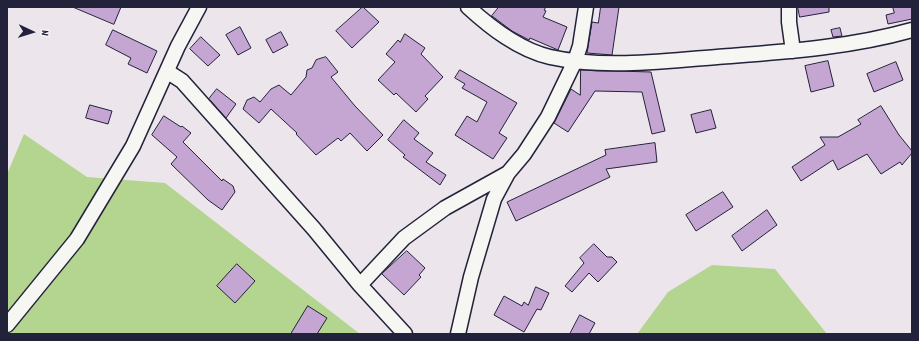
<!DOCTYPE html>
<html>
<head>
<meta charset="utf-8">
<style>
	body { margin:0 }
	#map { position:relative; width:919px; height:341px; overflow:hidden; background:#ece6ec; font-family:Dekko,sans-serif }
	canvas { display:block }
	.frame { position:absolute; inset:0; border:8px solid #22223b; pointer-events:none }
	.north { position:absolute; left:12px; top:12px; width:40px; height:40px; -webkit-text-stroke:3px #f6f6f2; paint-order:stroke; rotate:94deg; font-size:11px; font-weight:700; line-height:16px; text-align:center; color:#22223b }
	.north::after { content:''; display:block; margin:auto; width:14px; height:18px; background:#22223b; clip-path:polygon(50% 0,100% 100%,50% 72%,0 100%) }
</style>
</head>
<body>
<div id="map">
<canvas width="919" height="341"></canvas>
<div class="frame"></div>
<div class="north">N</div>
</div>
<script>
const ctx = document.querySelector('canvas').getContext('2d');
ctx.lineJoin = 'round';
function fillPath(path, color) { ctx.fillStyle = color; ctx.fill(path, 'evenodd'); }
function trace(path, color, width, dash) { ctx.strokeStyle = color; ctx.lineWidth = width; ctx.lineCap = dash ? 'butt' : 'round'; ctx.setLineDash(dash || []); ctx.stroke(path); }
fillPath(new Path2D(`
	M24 134 87 177 165 183 360 334H7V174Z
	M712 265 775 269 827 334H637L668 292Z`), '#b3d58f');
const building = new Path2D(`
	M73 7H121L114 24Z
	M363 7 379 22 352 48 336 31Z
	M499 7H546L544 10 546 11 543 17 567 27 558 50 530 38 529 40 512 31 492 16Z
	M601 7H619L612 55 587 53 592 22 598 23Z
	M798 7H829V12L800 17Z
	M893 7H912V19L888 24 886 15 894 13Z
	M240 27 251 48 238 55 226 35Z
	M840 28 842 36 833 37 831 30Z
	M113 30 157 51 147 73 128 64 131 58 106 45Z
	M281 32 288 45 273 53 266 40Z
	M405 34 425 48 421 54 443 77 425 96 428 99 416 112 396 93 394 95 378 80 395 62 386 54 398 40 400 42Z
	M201 37 220 55 208 66 190 49Z
	M326 57 338 72 331 77 355 106 383 135 367 151 350 133 341 141 338 138 316 155 296 134 297 133 271 109 259 123 243 109 247 100 254 97 260 102 271 89 279 85 291 95 306 77 307 70 312 68 316 60Z
	M828 61 834 86 811 92 805 66Z
	M896 62 903 80 874 92 867 74Z
	M460 70 517 103 499 133 507 138 493 159 455 135 467 116 477 122 487 102 462 88 465 84 455 78Z
	M581 70 651 72 665 131 652 134 642 92 595 91 568 132 554 123 571 89 580 95Z
	M217 89 236 104 226 118 209 99Z
	M90 105 112 111 108 124 86 118Z
	M881 106 899 135 912 151V153L902 165 900 162 881 174 867 154 838 170 833 160 801 181 792 167 825 145 820 137H838L861 124 858 120Z
	M711 110 716 128 696 133 691 115Z
	M164 116 181 127 182 126 191 133 183 142 222 181 223 179 233 186 235 192 222 210 208 200 171 164 177 157 152 135Z
	M404 120 419 133 414 139 433 153 426 162 446 175 440 185 403 157 405 155 388 140Z
	M655 143 657 162 606 169 610 177 516 221 507 202 606 155 605 150Z
	M723 192 733 207 696 231 686 215Z
	M767 210 777 225 742 251 732 236Z
	M594 244 607 257H612L617 262 598 282 589 273 572 292 565 286 584 263 580 258Z
	M407 251 425 268 419 275 421 277 404 295 382 274Z
	M237 264 255 281 235 303 217 286Z
	M536 287 549 293 541 310 537 309 524 332 494 315 504 296 522 306 524 302 528 305Z
	M308 306 327 318 317 334H291Z
	M580 315 595 323 589 334H570Z`);
fillPath(building, '#c5a6d2');
trace(building, '#22223b', 1);
const street = new Path2D(`
	M468 7C491 28 519 50 550 57 605 69 661 61 717 57 782 52 848 48 912 30
	M789 7V22L793 51
	M168 72 182 81 314 229 360 285 405 334
	M360 285 404 238 445 208 508 173
	M7 325 77 239 133 146 178 46 199 7
	M458 334 471 277 494 199 508 173 524 154 548 117 575 61 580 46 586 7`);
trace(street, '#22223b', 17);
trace(street, '#f6f6f2', 14);
</script>
</body>
</html>
